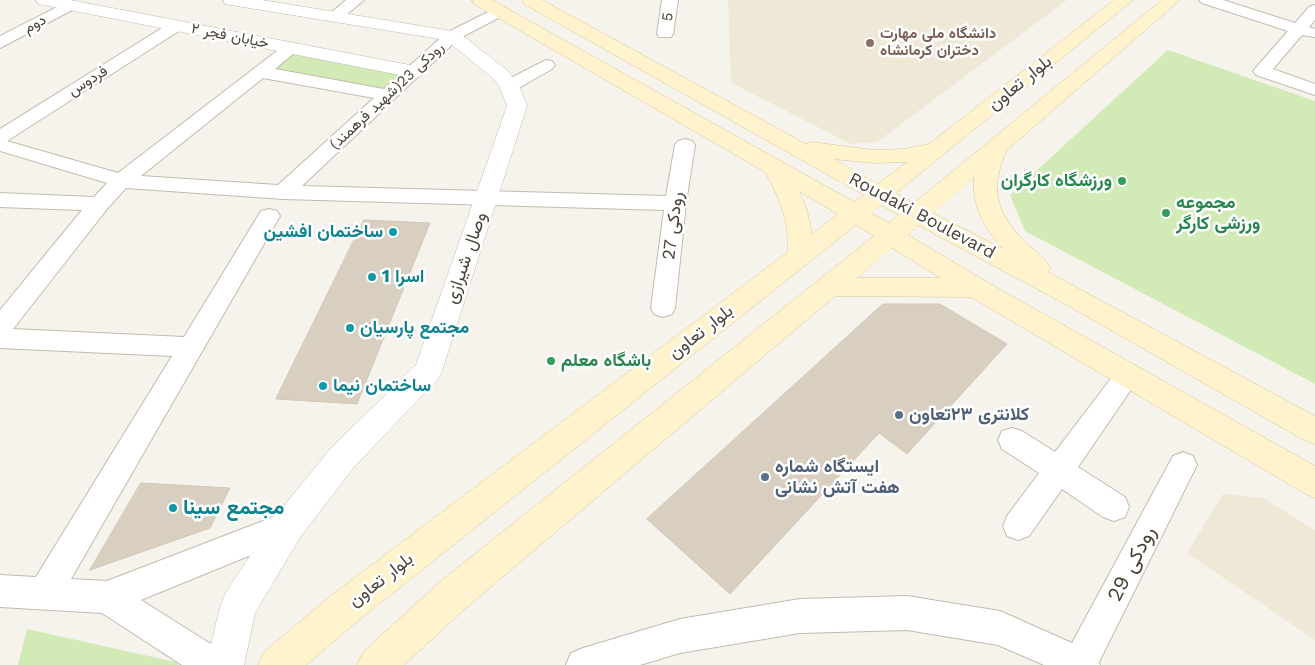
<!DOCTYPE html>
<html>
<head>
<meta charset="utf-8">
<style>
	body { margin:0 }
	canvas { display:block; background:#f6f3ec }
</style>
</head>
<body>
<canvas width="1315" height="665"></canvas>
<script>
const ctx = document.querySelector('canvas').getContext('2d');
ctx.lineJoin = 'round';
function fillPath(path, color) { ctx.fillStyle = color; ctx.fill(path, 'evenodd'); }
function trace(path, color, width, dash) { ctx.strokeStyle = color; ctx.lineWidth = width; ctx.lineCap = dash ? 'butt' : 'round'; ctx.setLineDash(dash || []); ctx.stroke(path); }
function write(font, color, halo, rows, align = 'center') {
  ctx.font = font + ' "Work Sans",Vazirmatn,sans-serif'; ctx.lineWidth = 5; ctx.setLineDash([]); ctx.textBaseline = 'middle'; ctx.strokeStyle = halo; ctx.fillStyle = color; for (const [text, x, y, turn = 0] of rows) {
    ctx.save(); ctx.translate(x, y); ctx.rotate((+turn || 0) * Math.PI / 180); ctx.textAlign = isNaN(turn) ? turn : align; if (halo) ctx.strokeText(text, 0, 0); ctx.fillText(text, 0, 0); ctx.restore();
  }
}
fillPath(new Path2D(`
	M728 0H1067L877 142 851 144 731 83Z
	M1223 494 1263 498 1315 530V640L1187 553Z`), '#efe8d6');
fillPath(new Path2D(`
	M1168 50 1315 101V384L1025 231 1010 195Z
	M294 52 406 74 387 92 273 68Z
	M27 629 180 663 177 665H18Z`), '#d2eab5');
const building = new Path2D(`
	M364 220 430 223 357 404 276 399Z
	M883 304H940L1007 344 907 454 879 433 730 594 647 519Z
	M141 483 230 488 210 528 90 570Z`);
fillPath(building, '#d8cfc1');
trace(building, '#d3c7b4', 1);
const minor = new Path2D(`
	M71 0 76 2 79 5 76 8 0 48V36Z
	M346 0H364L340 20H328L326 17Z
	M662 0H678L673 34 671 37H659L657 34Z
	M1199 0H1223L1295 23 1309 7 1315 5V20L1309 27 1315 29V37L1302 35 1273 69 1315 84V95L1256 75 1253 71 1288 31 1202 3Z
	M500 6 506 8 508 11 506 14 458 39 302 186 666 196 675 145 678 141 685 139 692 141 695 145 686 203 675 308 672 314 663 317 654 314 651 308 664 210 283 199 126 188 107 209 13 329 184 337 261 211 269 209 277 211 280 216 71 579 107 581 289 511 300 515 304 525 300 535 141 600 225 653 230 665H182L102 613 0 607V575L36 577 172 356 0 348V310L82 210 0 207V193L94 197 107 183 0 151V129L170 23H182L184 26 182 29 7 141 118 173 286 44H298L300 48 275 69 384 89 446 33ZM263 78 374 98 278 185 141 176Z
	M546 60 552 61 555 65 552 69 515 90 509 91 503 90 500 86 503 82Z
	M1128 364 1137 368 1141 375 1078 467 1125 497 1129 507 1125 517 1114 521 1103 517 1062 489 1029 536 1018 540 1007 536 1003 526 1007 516 1039 473 1002 449 998 440 1002 431 1012 428 1022 431 1055 452 1119 368Z
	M1183 452 1193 456 1197 465 1099 662 1100 665H1044L998 645 907 630 800 633 680 653 640 665H566L571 653 583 648 680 619 800 599 907 596 1000 611 1072 643 1173 456Z`);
const tertiary = new Path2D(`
	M36 0H70L415 66 422 68 425 72 422 76 415 78 44 5 38 4Z
	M223 0H262L458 32 508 71 519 86 527 106 442 371 438 379 354 467 301 536 255 613 244 665H206L220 607 225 594 277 514 332 447 416 365 507 106 499 86 494 79 446 40 231 5 225 4Z`);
const secondary = new Path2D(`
	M472 0H492L854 202 864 195 524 4 522 0H542L806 144 812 142 873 150 903 149 929 144 1114 0H1133L896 193 914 203 1162 0H1180L1007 150C989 189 996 213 1026 243 1035 251 1045 258 1051 268L1048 272 1315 416V444L1304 440 1065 304 918 225 908 235 985 281 1315 466V498L1304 493 971 297 835 296 467 607 404 665H357L363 652 441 581 874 236 856 225 359 620 306 665H258L264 652 333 594 788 252C789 222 780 198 765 172L474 4ZM834 159 873 163 907 162 878 184ZM974 177C971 205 985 229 1003 249L933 213ZM799 191 838 214 812 234 807 210ZM881 205 899 215 889 223 871 213ZM892 248 941 278H857Z`);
trace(minor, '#c2bbae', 2);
trace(tertiary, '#c2bbae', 1);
trace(secondary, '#d6c79b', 1);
fillPath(minor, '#fff');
fillPath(tertiary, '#fff');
fillPath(secondary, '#fff3cd');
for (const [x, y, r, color] of [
	[870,43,5,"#8d6e63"],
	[1122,181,5,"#2e9e5b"],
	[1166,213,5,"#2e9e5b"],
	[393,232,5,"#0f9aa8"],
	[372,277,5,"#0f9aa8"],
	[350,328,5,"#0f9aa8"],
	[551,361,5,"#2e9e5b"],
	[323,386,5,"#0f9aa8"],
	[899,415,5,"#5c6f8a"],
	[765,477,5,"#5c6f8a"],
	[173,508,5,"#0f9aa8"]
]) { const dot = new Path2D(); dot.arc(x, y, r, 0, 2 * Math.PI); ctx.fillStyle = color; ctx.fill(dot); trace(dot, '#fff', 2); }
write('15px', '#4b4439', '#fff', [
	["5",668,17,-83],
	["دوم",35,24,-28],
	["خیابان فجر ۲",230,36,11],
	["فردوس",88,81,-32],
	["رودکی 23(شهید فرهمند)",387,96,-43]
]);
write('bold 15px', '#785e54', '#fff', [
	["دانشگاه ملی مهارت",880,34],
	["دختران کرمانشاه",880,51]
], 'left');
write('18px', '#4b4439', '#fff', [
	["بلوار تعاون",1020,83,-39],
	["Roudaki Boulevard",922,216,28],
	["رودکی 27",673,226,-83],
	["وصال شیرازی",466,258,-71],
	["بلوار تعاون",701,332,-38],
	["بلوار تعاون",381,580,-38]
]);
write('bold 18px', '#27864d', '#fff', [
	["ورزشگاه کارگران",1112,181,"right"],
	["مجموعه",1176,203],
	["ورزشی کارگر",1176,224],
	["باشگاه معلم",561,361]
], 'left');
write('bold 18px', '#0d838f', '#fff', [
	["ساختمان افشین",383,232,"right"],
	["اسرا 1",382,277],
	["مجتمع پارسیان",360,328],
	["ساختمان نیما",333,386]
], 'left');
write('bold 18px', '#4e5e75', '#fff', [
	["کلانتری ۲۳تعاون",909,415],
	["ایستگاه شماره",775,467],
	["هفت آتش نشانی",775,488]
], 'left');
write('bold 21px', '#0d838f', '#fff', [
	["مجتمع سینا",183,508]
], 'left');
write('21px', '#4b4439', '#fff', [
	["رودکی 29",1132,564,-63]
]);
</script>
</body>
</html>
